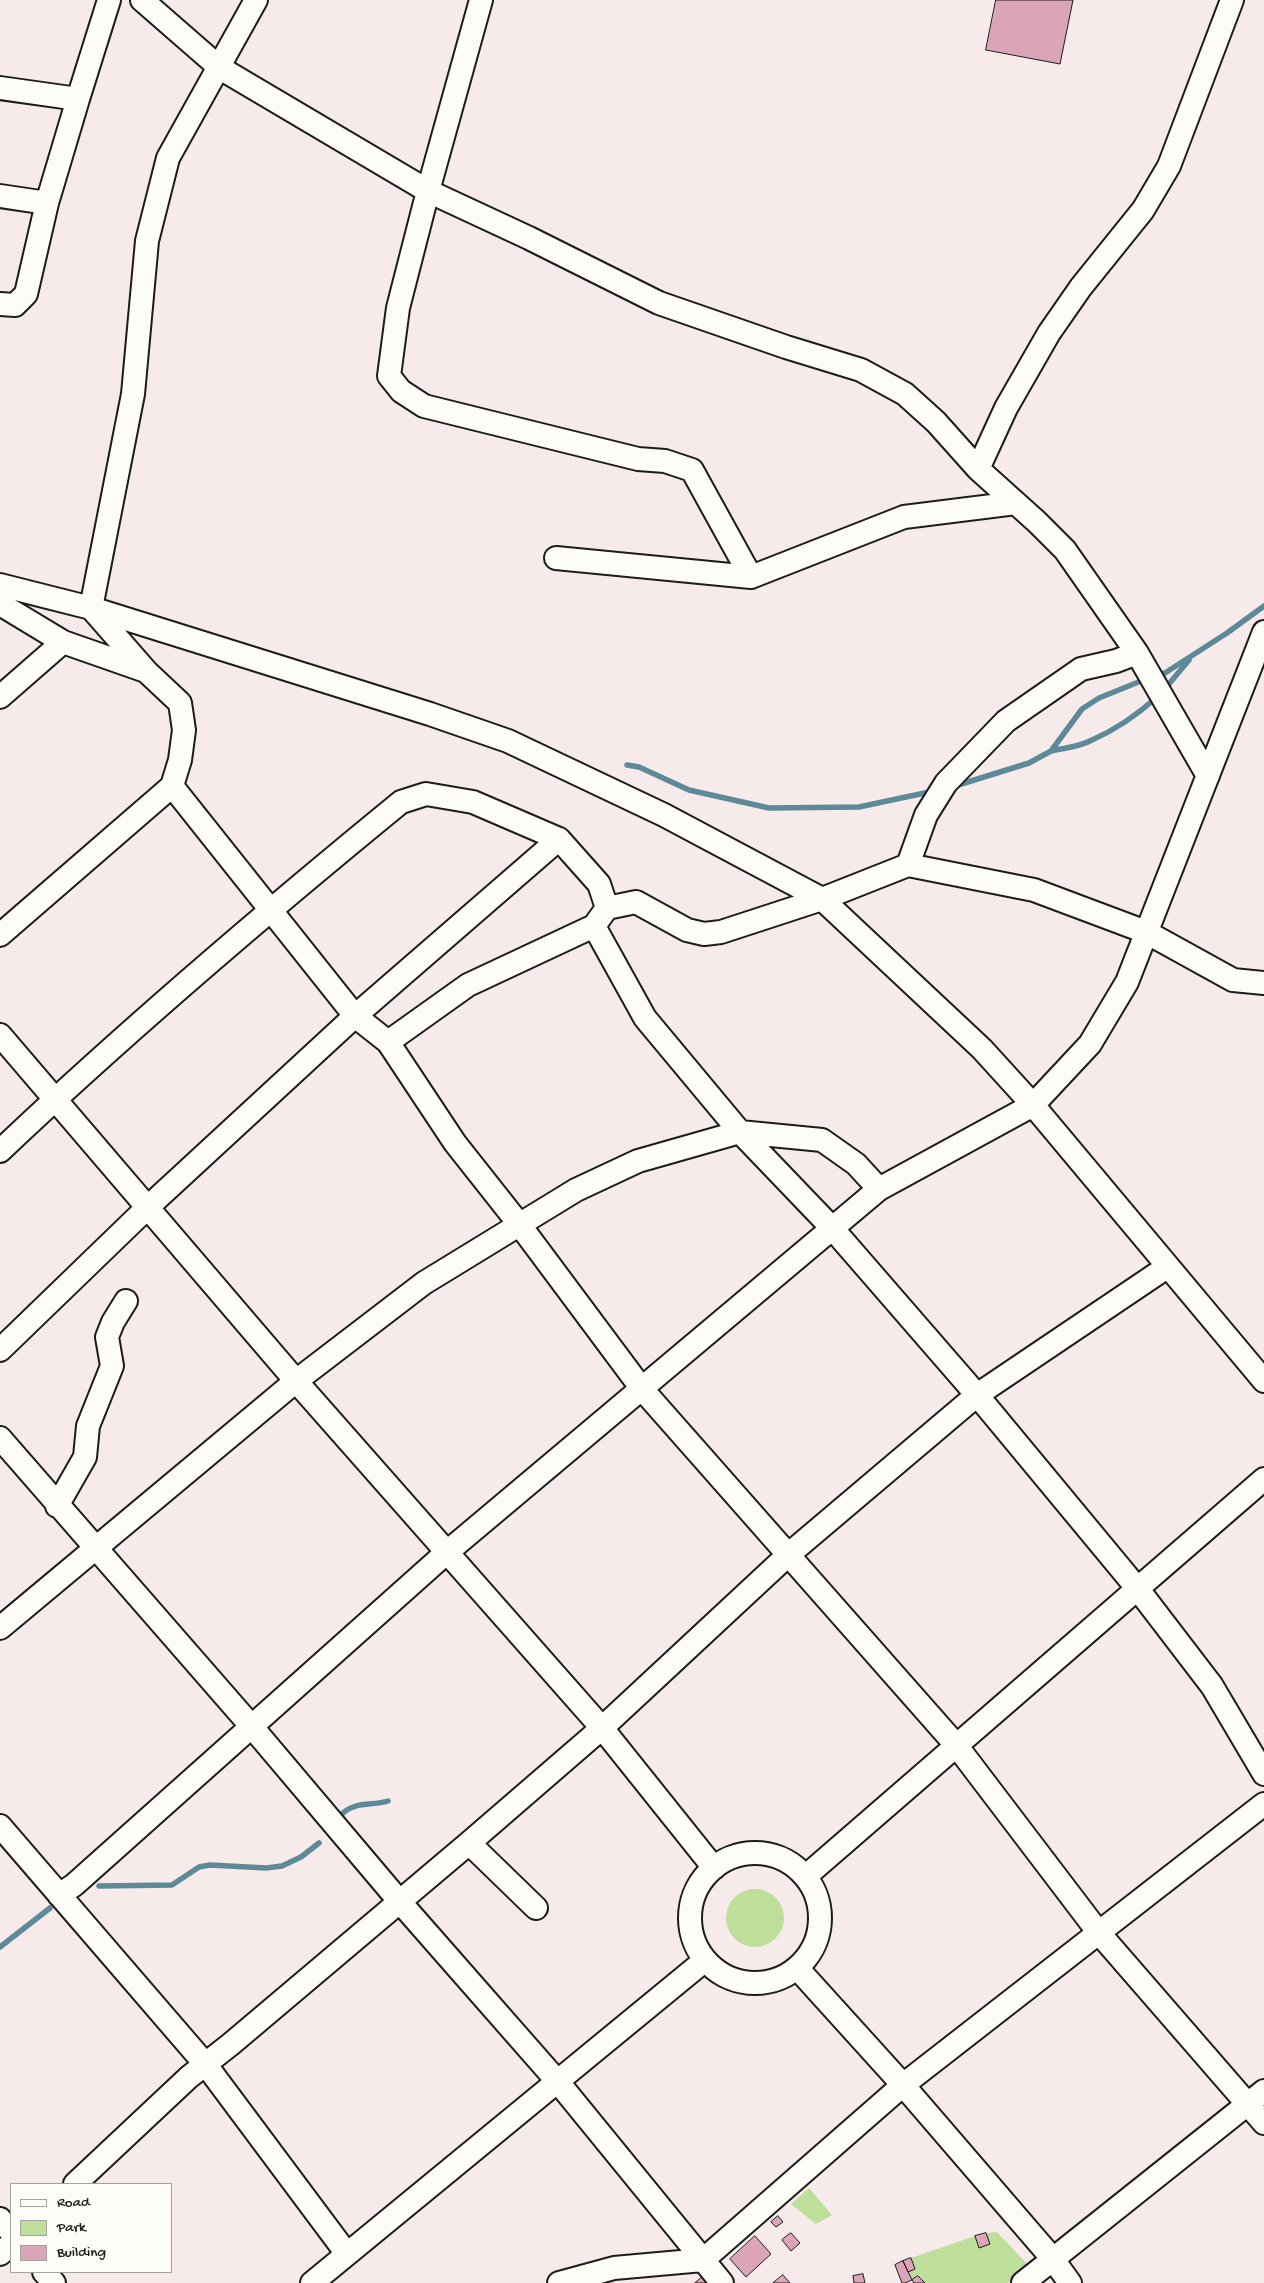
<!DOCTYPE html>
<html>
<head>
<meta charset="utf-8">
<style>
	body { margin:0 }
	#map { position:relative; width:1264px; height:2283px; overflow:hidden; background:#f6eaea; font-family:"Gochi Hand",sans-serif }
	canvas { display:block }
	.legend { position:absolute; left:10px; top:2183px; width:162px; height:90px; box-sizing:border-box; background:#fdfcf7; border:1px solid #a3a29f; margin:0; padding:6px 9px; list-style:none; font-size:15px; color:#1c1c1c }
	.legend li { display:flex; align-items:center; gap:10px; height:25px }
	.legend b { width:25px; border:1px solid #a3a29f }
</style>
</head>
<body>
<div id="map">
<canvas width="1264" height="2283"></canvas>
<ul class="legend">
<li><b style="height:6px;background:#fdfcf7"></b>Road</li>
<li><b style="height:14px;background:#bddf99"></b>Park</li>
<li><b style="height:14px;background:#dba4b8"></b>Building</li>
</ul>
</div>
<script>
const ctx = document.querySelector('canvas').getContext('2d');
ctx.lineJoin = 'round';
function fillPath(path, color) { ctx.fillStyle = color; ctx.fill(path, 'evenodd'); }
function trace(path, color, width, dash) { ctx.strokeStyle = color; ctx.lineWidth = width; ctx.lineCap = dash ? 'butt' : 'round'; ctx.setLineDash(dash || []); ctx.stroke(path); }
fillPath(new Path2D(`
	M726 1918a29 29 0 1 1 58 0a29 29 0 1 1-58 0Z
	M809 2188 832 2215 816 2224 791 2204Z
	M997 2232 1029 2266 1008 2283H925L918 2276 912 2280 908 2272 915 2269 911 2258 975 2236 979 2248 989 2244 986 2233Z`), '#bddf99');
trace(new Path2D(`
	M1155 676 1165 673 1227 633 1264 606
	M1163 691 1189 660
	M1051 751C1065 748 1079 747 1092 740 1115 730 1138 714 1157 697
	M627 765 639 767 689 790 769 808 859 807 934 791
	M955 786 1029 763 1051 751 1082 709 1099 698 1146 679
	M342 1814C355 1801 372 1806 388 1801
	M99 1886 172 1885 199 1867 210 1865 266 1868 282 1866 301 1857 319 1843
	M0 1947 50 1908`), '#5e8998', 5.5);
const building = new Path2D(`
	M996 0H1073L1060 64 986 50Z
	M778 2216 783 2222 776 2227 771 2222Z
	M791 2233 800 2243 791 2251 782 2240Z
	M986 2233 990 2244 979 2248 975 2236Z
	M755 2236 771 2254 746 2277 730 2259Z
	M911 2258 915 2269 908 2272 903 2261Z
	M903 2261 912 2280 905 2283H902L895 2265Z
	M706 2274 714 2283H695Z
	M863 2274 865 2283H854L853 2276Z
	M783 2275 790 2283H773Z
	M918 2276 925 2283H914L912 2280Z`);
fillPath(building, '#dba4b8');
trace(building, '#1c1c1c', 1);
const minor = new Path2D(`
	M142 0 220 68 428 191 529 238 659 303 786 347 861 370 905 394 936 422 978 469 1037 522 1065 550 1137 653 1208 776
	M481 0 428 191 398 308 389 376 401 391 424 406 638 459 665 461 692 470 751 577
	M0 88 78 99 109 0
	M0 196 47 203 78 99
	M0 304 15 305 26 294 47 203
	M978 469 1006 408 1049 333 1081 287 1143 210 1169 166 1232 0
	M556 558 751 577 904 517 1016 503
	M0 585 91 608 430 714 508 741 664 815 822 899 982 1049 1033 1105 1264 1381
	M0 604 63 642 143 670
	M0 697 63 642
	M172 786 355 1016 388 1042 455 1143 519 1224 642 1389 956 1745 1099 1933 1264 2123
	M908 865 926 815 946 783 1006 721 1081 669 1116 661 1137 653
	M607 908 636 902 687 930 704 934 721 932 822 899 908 865 1034 890 1146 932 1233 980 1264 983
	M0 935 172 786 180 760 184 730 180 703 147 672 91 608 133 394 147 241 168 158 256 0
	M0 1035 296 1381 602 1728 714 1868
	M388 1042 468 985 594 926 645 1018 740 1132 832 1228 977 1395 1137 1588 1212 1686 1264 1774
	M0 1151C129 1029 264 914 401 802L426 794 473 802 559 839 599 884 607 908 594 926
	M0 1350 148 1207 355 1016 559 839
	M0 1438 252 1727 400 1902 558 2082 722 2283
	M57 1506 85 1457 88 1426 112 1366 107 1337 113 1322 126 1301
	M0 1628 296 1381 424 1283 576 1190 638 1161 740 1132 822 1140 856 1164 879 1189
	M0 1826 206 2065 347 2254
	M469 1843 536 1908
	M690 1918a65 65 0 1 1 130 0a65 65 0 1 1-130 0Z
	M806 1876 1264 1479
	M59 1895 74 1885 446 1553 879 1189 1033 1105 1090 1044 1127 982 1264 632
	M798 1969 903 2085 1052 2258 1070 2283
	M75 2184 189 2077 231 2044 469 1843 602 1728 788 1555 977 1395 1167 1267
	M0 2219 11 2232
	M0 2254 11 2244
	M44 2272 54 2283
	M312 2283 704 1961
	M559 2283 614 2268 703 2260 903 2085 1264 1804
	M1023 2283 1264 2091`);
trace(minor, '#1c1c1c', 26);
trace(minor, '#fdfcf7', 22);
</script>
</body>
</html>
